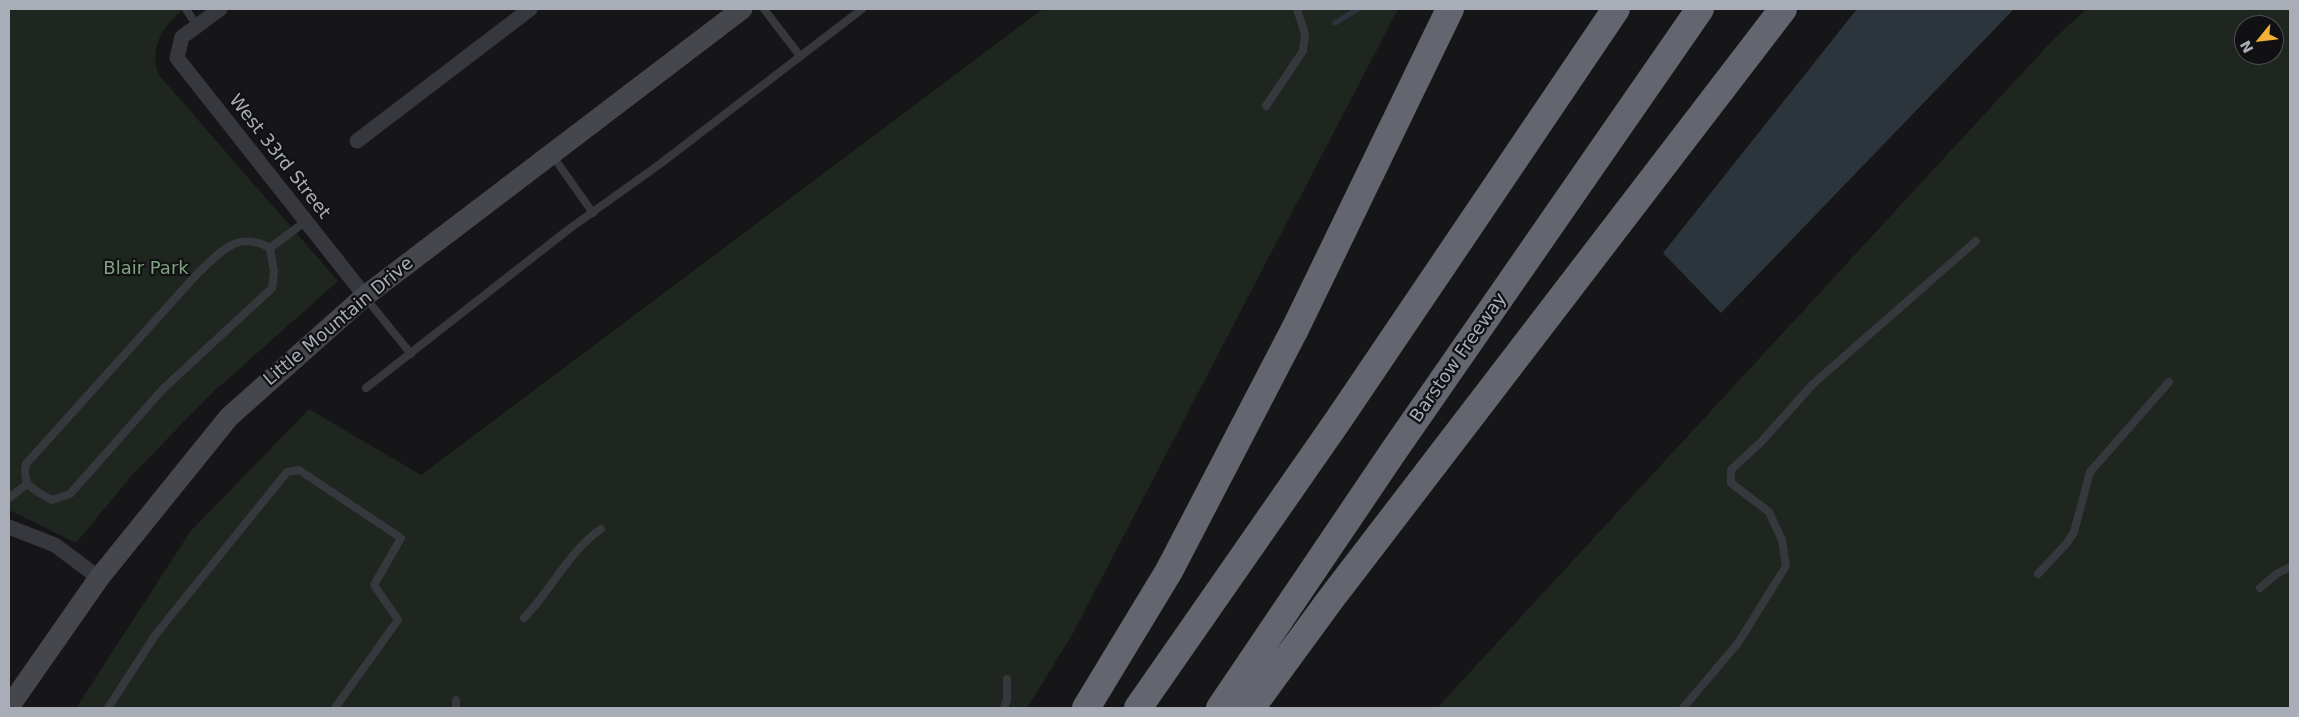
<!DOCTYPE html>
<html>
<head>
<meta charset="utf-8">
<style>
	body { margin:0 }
	#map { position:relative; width:2299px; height:717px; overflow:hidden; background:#161618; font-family:"DejaVu Sans",sans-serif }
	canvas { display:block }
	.frame { position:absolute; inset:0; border:10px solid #a8adb8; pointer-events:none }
	.north { position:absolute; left:2234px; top:15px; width:50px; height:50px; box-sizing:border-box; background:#111113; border:1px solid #4d4f55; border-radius:50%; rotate:241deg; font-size:14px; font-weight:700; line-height:20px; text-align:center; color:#a8adb8 }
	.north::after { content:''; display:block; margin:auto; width:18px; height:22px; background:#f2b134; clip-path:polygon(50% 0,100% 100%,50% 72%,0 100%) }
</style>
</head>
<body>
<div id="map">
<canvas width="2299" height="717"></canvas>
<div class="frame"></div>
<div class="north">N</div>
</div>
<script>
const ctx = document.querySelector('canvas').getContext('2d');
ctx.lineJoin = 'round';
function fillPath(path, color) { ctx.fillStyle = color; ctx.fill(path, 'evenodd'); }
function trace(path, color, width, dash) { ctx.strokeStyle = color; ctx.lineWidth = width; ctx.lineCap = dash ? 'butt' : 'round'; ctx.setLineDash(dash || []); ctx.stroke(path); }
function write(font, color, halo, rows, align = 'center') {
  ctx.font = font + ' "DejaVu Sans",sans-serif'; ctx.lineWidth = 4.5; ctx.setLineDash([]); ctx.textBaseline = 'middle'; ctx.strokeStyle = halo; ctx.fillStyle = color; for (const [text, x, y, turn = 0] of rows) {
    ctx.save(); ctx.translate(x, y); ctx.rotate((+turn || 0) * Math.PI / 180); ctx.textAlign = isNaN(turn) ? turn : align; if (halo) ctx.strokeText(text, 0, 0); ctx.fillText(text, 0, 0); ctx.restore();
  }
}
fillPath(new Path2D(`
	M9 9H186C163 22 148 50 159 75L338 281 211 394 133 474 76 543 9 510Z
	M1043 9H1398L1072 635 1027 708H76L190 532 309 409 421 475Z
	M2086 9H2290V708H1437L2051 42ZM2244 25H2274V55H2244Z`), '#1e261f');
fillPath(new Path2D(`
	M1857 9H2014L1721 313 1663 253Z`), '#2c353c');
trace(new Path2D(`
	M1335 23 1358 9`), '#2c353c', 5.5);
trace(new Path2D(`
	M186 9 197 26
	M764 9 800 56
	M1266 106 1303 51 1305 34 1297 9
	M552 155 593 213
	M270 248 274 272 272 288 163 389 70 494 52 500C35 491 21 486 26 464L197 274C220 253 237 229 270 248L306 221
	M365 297 411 354
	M366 388 569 229 660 164 862 9
	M9 498 27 484
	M2038 574 2067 543 2074 532 2090 472 2169 382
	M2260 588 2276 574 2290 567
	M524 618C552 589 568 552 601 529
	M108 708 156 634 287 472 299 470 401 538 374 585 398 620 335 708
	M456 708V700
	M1004 708 1007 700V679
	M1683 708 1738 643 1786 566 1782 540 1769 512 1731 483V470L1761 442 1813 384 1976 241`), '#37383d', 8);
trace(new Path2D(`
	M220 9 182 37 177 58 365 296
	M357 141 530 9
	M9 527 55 545 99 578`), '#37383d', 15);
trace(new Path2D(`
	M9 707 99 578 229 417 365 296 742 9`), '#45474d', 21);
trace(new Path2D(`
	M1086 708 1169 571 1296 327 1450 9
	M1138 708 1339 419 1616 9
	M1220 708 1393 452 1700 9
	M1251 708 1330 600 1783 9`), '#63666e', 28);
write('18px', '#a8adb8', '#111113', [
	["West 33rd Street",279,157,52],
	["Little Mountain Drive",339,322,-40],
	["Barstow Freeway",1459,358,-55]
]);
write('18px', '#7fa381', '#111113', [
	["Blair Park",146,269]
]);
</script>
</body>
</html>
